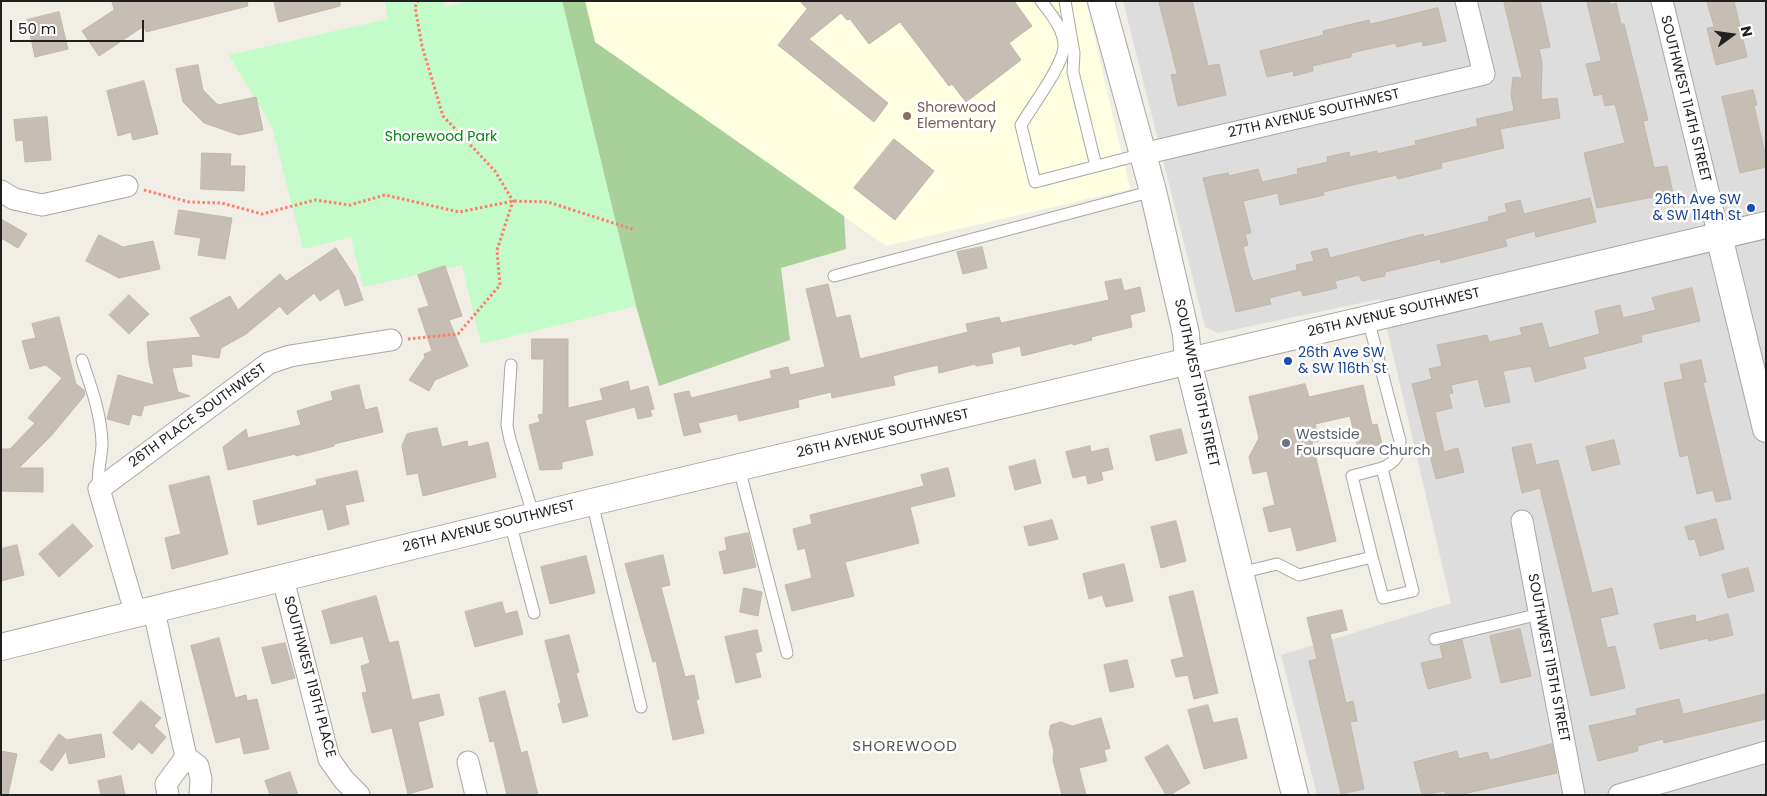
<!DOCTYPE html>
<html>
<head>
<meta charset="utf-8">
<style>
	body { margin:0 }
	#map { position:relative; width:1767px; height:796px; overflow:hidden; background:#f1eee6; font-family:Poppins,sans-serif }
	canvas { display:block }
	.frame { position:absolute; inset:0; border:2px solid #202020; pointer-events:none }
	.north { position:absolute; left:1707px; top:10px; width:50px; height:50px; -webkit-text-stroke:4px #fff; paint-order:stroke; rotate:76deg; font-size:14px; font-weight:700; line-height:20px; text-align:center; color:#202020 }
	.north::after { content:''; display:block; margin:auto; width:18px; height:22px; background:#202020; clip-path:polygon(50% 0,100% 100%,50% 72%,0 100%) }
	.scale { position:absolute; left:10px; top:20px; width:134px; height:22px; box-sizing:border-box; border:2px solid #202020; border-top:0; padding-left:6px; font-size:15px; line-height:18px; white-space:nowrap; color:#202020; -webkit-text-stroke:4px #fff; paint-order:stroke }
</style>
</head>
<body>
<div id="map">
<canvas width="1767" height="796"></canvas>
<div class="frame"></div>
<div class="north">N</div>
<div class="scale">50 m</div>
</div>
<script>
const ctx = document.querySelector('canvas').getContext('2d');
ctx.lineJoin = 'round';
function fillPath(path, color) { ctx.fillStyle = color; ctx.fill(path, 'evenodd'); }
function trace(path, color, width, dash) { ctx.strokeStyle = color; ctx.lineWidth = width; ctx.lineCap = dash ? 'butt' : 'round'; ctx.setLineDash(dash || []); ctx.stroke(path); }
function write(font, color, halo, rows, align = 'center') {
  ctx.font = font + ' Poppins,sans-serif'; ctx.lineWidth = 5; ctx.setLineDash([]); ctx.textBaseline = 'middle'; ctx.strokeStyle = halo; ctx.fillStyle = color; for (const [text, x, y, turn = 0] of rows) {
    ctx.save(); ctx.translate(x, y); ctx.rotate((+turn || 0) * Math.PI / 180); ctx.textAlign = isNaN(turn) ? turn : align; if (halo) ctx.strokeText(text, 0, 0); ctx.fillText(text, 0, 0); ctx.restore();
  }
}
fillPath(new Path2D(`
	M1123 1H1766V795H1317L1281 655 1451 603 1380 299 1218 333 1205 327Z`), '#dedddd');
fillPath(new Path2D(`
	M585 1H1086L1130 189 886 246 595 42Z`), '#feffe1');
fillPath(new Path2D(`
	M562 1H585L595 42 844 216 846 249 781 268 790 340 659 386 636 306Z`), '#a8d19a');
fillPath(new Path2D(`
	M385 1H443L445 7 471 1H562L636 306 481 344 462 265 363 287 351 237 303 249 272 127 229 55 388 19Z`), '#c3fbc9');
const building = new Path2D(`
	M112 1H247L248 6 146 32 144 26 99 56 82 31 114 10Z
	M274 1H340V6L279 22Z
	M800 1H1014L1032 26 1009 43 1021 60 966 102 952 84 949 86 900 22 869 44 850 19 847 20 841 13 809 39 888 103 874 122 778 45 807 9Z
	M1159 1H1192L1208 66 1219 64 1226 95 1178 106 1171 75 1177 74Z
	M1504 1H1540L1550 47 1539 49 1542 63 1541 100 1557 98 1560 118 1500 129 1504 148 1441 163 1442 168 1398 179 1396 175 1323 192 1324 195 1280 205 1278 193 1243 201 1251 233 1245 234 1248 245 1243 247 1250 275 1253 281 1297 270 1296 265 1314 261 1311 252 1327 248 1330 258 1423 234 1424 237 1489 221 1488 217 1507 212 1505 204 1520 200 1524 214 1590 198 1596 222 1536 237 1535 231 1505 239 1507 246 1441 263 1440 259 1385 272V276L1362 281 1359 275 1335 281 1337 288 1303 296 1301 290 1269 298 1271 304 1236 312 1203 178 1228 173 1229 176 1258 169 1262 182 1298 174 1297 169 1328 162 1327 157 1349 152 1350 157 1377 151V154L1416 145 1415 141 1478 126 1476 119 1514 111 1511 94 1513 77 1522 78Z
	M1587 1H1609L1610 5 1616 3 1621 24H1624L1648 120 1643 121 1654 168 1667 166 1673 193 1597 208 1584 153 1625 143 1615 104 1605 106 1602 94 1594 96 1586 64 1601 61Z
	M1707 1H1734L1747 57 1716 65 1707 28 1714 27Z
	M1438 8 1446 41 1423 46 1422 41 1397 47 1395 43 1351 53V57L1312 66 1313 71 1294 76 1293 71 1267 77 1260 51 1324 35 1323 31 1369 20 1370 24Z
	M59 12 68 49 35 57 27 20Z
	M198 65 203 90 218 105 256 97 263 130 239 135 204 123 183 102 176 69Z
	M144 81 158 134 133 140 131 132 118 136 107 91Z
	M1753 90 1757 105 1754 106 1766 157V167L1740 173 1722 97Z
	M47 117 51 160 25 162 23 140 16 141 14 120Z
	M894 139 934 171 895 220 854 188Z
	M202 153 231 154 230 166H245L244 191 201 189Z
	M179 210 232 218 225 259 198 255 201 238 175 234Z
	M1 219 27 234 18 248 1 238Z
	M99 235 123 247 153 241 160 269 119 278 86 261Z
	M982 247 987 268 963 274 957 252Z
	M336 248 355 277 363 300 345 306 339 288 320 301 314 293 287 315 280 306 246 334 221 348 219 358 191 354 192 366 172 368 178 392 190 396 144 406 141 416 132 414 129 425 107 419 118 375 154 385 149 362 147 342 201 337 190 318 230 296 238 310 280 274 286 281Z
	M445 266 462 316 449 320 468 366 435 380 429 391 409 380 425 357 424 354 432 351 418 309 429 306 418 275Z
	M1121 279 1124 291 1140 287 1145 311 1130 315 1132 327 1091 337 1092 340 1073 345V343L1022 356 1020 346 991 353 993 363 976 366 975 364 939 373 938 365 907 372 893 376 895 385 832 398 831 392 798 400 799 407 739 421 737 414 698 423 701 432 684 436 674 394 689 391 691 398 772 378 770 371 788 367 790 375 825 367 806 289 828 284 836 318 850 315 860 359 968 332 966 324 999 317 1001 323 1109 300 1105 282Z
	M1692 288 1700 321 1641 335 1642 342 1583 357 1586 368 1535 382 1531 366 1503 371 1510 402 1485 407 1478 379 1451 385 1453 393 1449 394 1452 408 1435 412 1444 452 1458 448 1464 472 1436 479 1412 384 1432 379 1429 369 1442 366 1437 345 1487 335 1489 342 1522 335 1520 328 1542 323 1549 348 1600 334 1595 311 1620 305 1623 318 1656 310 1652 298Z
	M129 295 149 314 129 334 109 315Z
	M59 317 76 384 84 390 85 395 51 436 19 468H43V492L1 491 2 449H10L35 423 28 418 62 378 46 365 30 369 22 341 36 338 32 324Z
	M532 339H568V408L603 400 600 389 628 381 630 391 648 386 654 409 650 410 652 416 638 419 635 407 585 420 593 455 562 462V469L540 470 529 425 540 422 538 415 543 414 544 359H532Z
	M1701 360 1706 382 1703 383 1731 499 1716 502 1713 490 1697 494 1688 455 1680 457 1664 383 1683 379 1680 365Z
	M1305 384 1309 397 1363 385 1372 425 1377 424 1382 444 1358 449 1350 416 1315 424 1319 441 1312 442 1336 541 1297 551 1291 527 1269 532 1263 508 1275 505 1267 471 1253 474 1249 457 1259 438 1249 397Z
	M359 385 365 410 377 407 383 432 334 444V446L296 456 295 454 228 470 223 447 246 429 248 438 301 425 297 411 333 400 331 392Z
	M437 428 442 447 467 441 468 447 488 442 496 477 423 496 418 473 407 475 402 446 407 434Z
	M1181 429 1187 453 1156 461 1150 436Z
	M1614 440 1620 464 1592 471 1586 447Z
	M1531 444 1536 465 1558 460 1592 593 1612 588 1618 614 1600 618 1607 648 1615 646 1625 688 1591 696 1540 488 1522 493 1512 448Z
	M1090 446 1091 452 1108 448 1113 469 1101 472 1103 480 1088 484 1086 475 1073 478 1066 452Z
	M1035 460 1041 483 1015 490 1009 467Z
	M948 468 955 496 910 507 919 543 845 562 854 596 792 611 785 585 812 578 805 548 798 550 793 529 812 524 810 515 924 486 921 475Z
	M357 471 364 501 345 505 349 524 328 530 323 509 258 525 253 501 317 485 316 480Z
	M209 476 228 554 172 569 165 538 181 534 169 486Z
	M1716 519 1724 549 1700 556 1695 539 1689 540 1685 527Z
	M1052 520 1058 539 1029 546 1024 527Z
	M1176 521 1186 561 1161 568 1151 527Z
	M73 524 93 546 59 577 39 554Z
	M748 533 756 567 724 574 719 552 727 550 725 538Z
	M17 545 24 575 1 581V549Z
	M663 555 670 585 661 587 685 677 694 675 699 699 696 700 704 733 673 740 656 661 653 662 625 564Z
	M586 556 595 593 550 604 541 567Z
	M1124 564 1133 601 1106 607 1102 595 1089 599 1083 574Z
	M1748 568 1754 591 1728 598 1722 575Z
	M744 588 762 592 758 616 740 612Z
	M1193 591 1218 693 1194 699 1188 675 1176 677 1171 660 1184 657 1169 597Z
	M376 596 389 643 398 641 412 700 439 694 444 715 418 722 433 787 408 794 392 728 372 733 362 693 367 692 361 666 370 663 363 636 331 644 322 611Z
	M502 602 505 614 517 611 523 634 475 647 465 612Z
	M1342 610 1347 630 1330 634 1346 703 1353 701 1357 721 1350 722 1364 789 1341 794 1309 661 1317 659 1307 618Z
	M1728 614 1733 635 1709 641 1708 638 1660 649 1654 624 1695 615 1696 622Z
	M1520 629 1531 676 1501 683 1490 636Z
	M757 630 762 651 755 653 761 677 736 683 725 637Z
	M569 635 579 672 576 673 588 716 563 723 558 704 561 703 545 641Z
	M219 638 235 698 246 695 247 701 257 699 269 749 244 754 240 737 216 743 191 646Z
	M1462 640 1471 678 1428 689 1421 663 1443 658 1440 646Z
	M285 643 295 678 272 684 262 648Z
	M1127 660 1134 687 1110 692 1104 665Z
	M505 691 521 753 527 751 538 795H507L494 741 490 742 479 698Z
	M1766 694V719L1664 743 1663 739 1637 746 1638 751 1598 761 1589 726 1637 715 1636 709 1679 699 1683 714Z
	M141 701 161 718 154 726 166 737 152 754 139 742 132 750 113 733Z
	M1208 705 1213 723 1237 718 1247 758 1204 769 1188 710Z
	M1101 718 1110 748 1104 750 1107 761 1079 768 1086 795H1062L1053 760 1054 751 1049 733 1051 725 1061 722 1072 726Z
	M59 734 67 740 101 734 105 757 69 764 66 751 52 771 40 762Z
	M1552 744 1557 773 1458 795H1446L1445 791 1422 795 1414 762 1457 751 1459 759 1487 752 1490 760Z
	M1168 745 1190 783 1170 795H1166L1145 758Z
	M1 751 17 754 8 795H1Z
	M290 772 298 795H270L265 781Z
	M121 776 125 795H101L98 781Z`);
fillPath(building, '#c6beb5');
trace(building, '#c3b5a8', 1);
const service = new Path2D(`
	M1041 1C1051 14 1064 29 1064 46 1064 64 1031 108 1021 125L1035 182 1143 154
	M1065 1 1074 53 1073 72 1096 166
	M834 276 1153 191
	M82 360C91 387 101 413 102 443 102 459 96 472 99 489
	M511 365 507 425 510 440 534 517
	M739 468 787 653
	M592 502 641 707
	M510 522 534 613
	M1372 557 1352 476 1382 468
	M1240 573 1277 564 1299 575 1372 557 1383 598 1413 591 1382 468C1396 462 1399 456 1400 441L1368 319
	M1435 639 1540 614`);
const minor = new Path2D(`
	M1662 1 1719 236
	M1143 154 1484 74 1466 1
	M1 191 14 199 42 205 127 186
	M1522 521 1574 795
	M283 579 329 759 344 780 359 795
	M154 611 186 757 198 766 201 779 200 795
	M136 615 99 489 269 363 290 356 391 340
	M468 762 476 795
	M168 795 166 784 186 757
	M1619 795 1766 752`);
const tertiary = new Path2D(`
	M1101 1 1153 191 1186 334 1188 361 1295 795
	M1719 236 1766 429
	M1 647 592 502 1766 225`);
trace(service, '#a7a7a7', 13);
trace(minor, '#a7a7a7', 23);
trace(tertiary, '#a7a7a7', 28);
trace(new Path2D(`
	M144 190 189 202 222 203 262 214 315 200 350 205 385 195 459 212 513 201 548 202 635 230
	M408 339 458 334 500 285 497 250 513 201 495 171 443 116 422 46 415 7 418 1`), '#fe7e6a', 3, [2.5, 2.5]);
trace(service, '#fff', 11);
trace(minor, '#fff', 21);
trace(tertiary, '#fff', 26);
for (const [x, y, r, color] of [
	[907,116,5,"#8d6e63"],
	[1751,208,5,"#1a4fb4"],
	[1288,361,5,"#1a4fb4"],
	[1286,443,5,"#6b7280"]
]) { const dot = new Path2D(); dot.arc(x, y, r, 0, 2 * Math.PI); ctx.fillStyle = color; ctx.fill(dot); trace(dot, '#fff', 2); }
write('14px', '#202020', '#fff', [
	["SOUTHWEST 114TH STREET",1685,99,76],
	["27TH AVENUE SOUTHWEST",1314,114,-13],
	["26TH AVENUE SOUTHWEST",1394,313,-13],
	["SOUTHWEST 116TH STREET",1196,383,78],
	["26TH PLACE SOUTHWEST",198,416,-36],
	["26TH AVENUE SOUTHWEST",883,434,-13],
	["26TH AVENUE SOUTHWEST",489,527,-14],
	["SOUTHWEST 115TH STREET",1548,658,79],
	["SOUTHWEST 119TH PLACE",309,677,75]
]);
write('14px', '#785e54', '#fff', [
	["Shorewood",917,108],
	["Elementary",917,124]
], 'left');
write('14px', '#088417', '#fff', [
	["Shorewood Park",441,137]
]);
write('14px', '#164399', '#fff', [
	["26th Ave SW",1741,200],
	["& SW 114th St",1741,216],
	["26th Ave SW",1298,353,"left"],
	["& SW 116th St",1298,369,"left"]
], 'right');
write('14px', '#5b616d', '#fff', [
	["Westside",1296,435],
	["Foursquare Church",1296,451]
], 'left');
ctx.letterSpacing = '1px';
write('15px', '#535353', '#fff', [
	["SHOREWOOD",905,747]
]);
ctx.letterSpacing = '0px';
</script>
</body>
</html>
